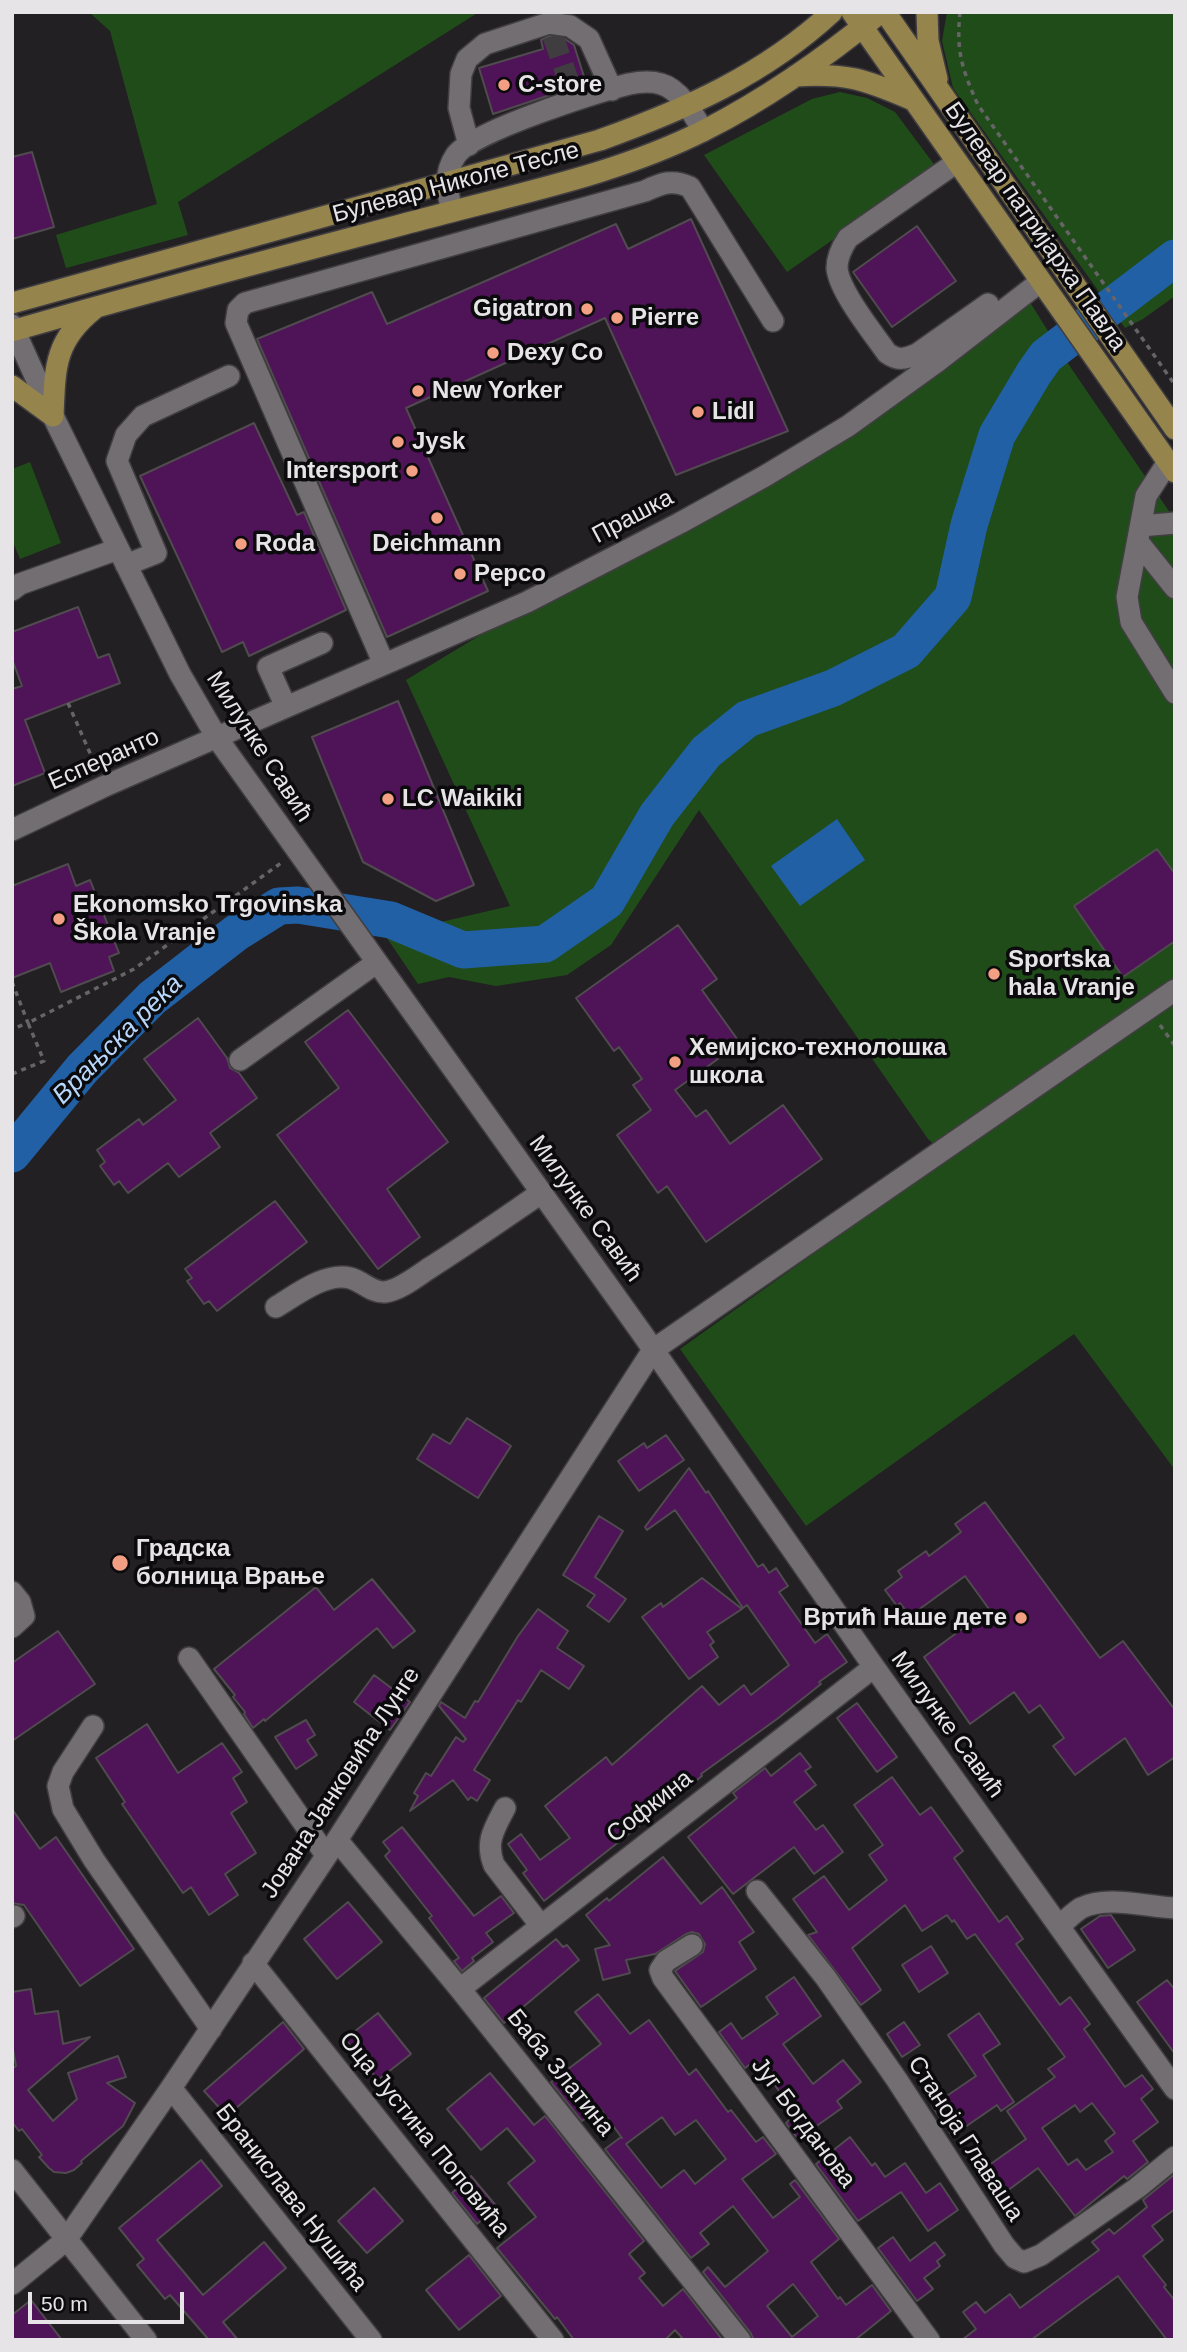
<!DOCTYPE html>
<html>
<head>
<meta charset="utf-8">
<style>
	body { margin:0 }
	#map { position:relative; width:1187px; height:2352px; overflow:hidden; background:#232023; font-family:Helvetica,sans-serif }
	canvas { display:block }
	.frame { position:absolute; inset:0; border:14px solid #e7e4e7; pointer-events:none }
	.scale { position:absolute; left:28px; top:2292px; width:156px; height:32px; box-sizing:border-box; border:4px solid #e7e4e7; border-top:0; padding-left:9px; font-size:21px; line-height:24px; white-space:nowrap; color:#e7e4e7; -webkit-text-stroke:5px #0b0a0c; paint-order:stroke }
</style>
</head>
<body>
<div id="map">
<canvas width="1187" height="2352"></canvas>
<div class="frame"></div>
<div class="scale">50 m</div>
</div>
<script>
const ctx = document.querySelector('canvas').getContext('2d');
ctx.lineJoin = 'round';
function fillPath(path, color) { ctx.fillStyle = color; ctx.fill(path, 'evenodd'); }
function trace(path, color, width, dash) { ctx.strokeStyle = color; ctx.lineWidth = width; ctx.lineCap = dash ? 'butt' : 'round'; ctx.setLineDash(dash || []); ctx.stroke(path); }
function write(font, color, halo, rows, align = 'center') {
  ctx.font = font + ' Helvetica,sans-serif'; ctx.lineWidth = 7; ctx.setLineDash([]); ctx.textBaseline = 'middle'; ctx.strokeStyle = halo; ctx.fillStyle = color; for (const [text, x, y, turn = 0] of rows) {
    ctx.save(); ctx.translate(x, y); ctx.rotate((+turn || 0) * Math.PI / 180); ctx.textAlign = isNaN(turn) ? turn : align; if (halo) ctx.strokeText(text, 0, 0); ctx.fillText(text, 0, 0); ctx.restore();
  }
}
fillPath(new Path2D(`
	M89 12H479L178 202 188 235 66 268 56 235 157 204 110 31Z
	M947 12H1175V296L1143 319 1125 328 953 88 942 41Z
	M840 92 867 98 895 112 936 167 787 272 704 155 812 99Z
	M1023 291 1071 368 1175 520V1470L1074 1334 806 1526 680 1349 949 1157 928 1139 699 810 611 945 567 975 496 986 449 977 418 984 385 935 510 906 406 680 894 385Z
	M30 462 61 543 20 559 12 540V469Z`), '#204c1a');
fillPath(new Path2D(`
	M837 819 865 860 800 906 771 866Z`), '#2160a4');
trace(new Path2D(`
	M12 1154 82 1069 152 998 236 933 279 906 298 905 391 920 463 950 545 944 607 901 657 815 706 752 747 719 833 688 906 651 953 597 969 525 997 435 1034 373 1046 356 1175 258`), '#2160a4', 37);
const building = new Path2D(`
	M550 36 565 39 574 45 586 83 493 114 479 68 543 49 541 40Z
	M32 152 54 227 12 239V157Z
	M691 219 788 431 676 475 605 318 406 408 488 591 387 637 257 339 372 292 387 324 616 224 628 249Z
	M917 226 956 281 892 327 853 272Z
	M254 423 297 515 304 512 346 610 249 656 243 642 222 652 140 476Z
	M78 607 98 658 109 654 120 683 25 720 45 773 12 786V689L22 686 12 659V632Z
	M398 701 474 885 436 901 363 862 312 737Z
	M1157 849 1175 874V941L1123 977 1074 906Z
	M68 864 76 886 90 880 119 953 109 957 114 971 61 992 50 963 12 978V886Z
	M678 925 717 979 702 990 740 1043 675 1090 696 1117 706 1110 730 1144 783 1105 822 1159 706 1242 667 1186 658 1193 617 1135 651 1110 633 1085 642 1079 619 1047 614 1051 576 998Z
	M348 1010 448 1142 387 1189 420 1237 378 1269 277 1135 339 1088 305 1042Z
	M198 1018 227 1058 230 1068 239 1073 257 1098 210 1133 220 1147 179 1177 168 1163 128 1193 119 1181 114 1185 100 1166 105 1162 97 1150 139 1119 143 1125 176 1100 144 1059Z
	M275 1201 307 1242 217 1311 209 1301 204 1304 187 1281 192 1278 185 1269Z
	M467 1418 511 1446 478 1498 417 1459 433 1434 450 1444Z
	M666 1435 684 1460 639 1491 618 1461 644 1443 647 1448Z
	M689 1468 706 1493 708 1491 758 1567 763 1564 769 1573 776 1568 788 1586 779 1592 815 1643 827 1634 847 1662 819 1682 821 1684 777 1719 701 1774 702 1776 544 1901 523 1873 527 1870 508 1844 521 1834 540 1860 570 1838 545 1806 606 1757 612 1765 702 1686 719 1705 744 1685 751 1695 789 1665 747 1605 743 1608 675 1510 647 1530 645 1527Z
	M985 1502 1100 1658 1123 1641 1175 1710V1757L1148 1775 1125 1738 1075 1775 1053 1746 1064 1738 1040 1705 1029 1713 1014 1692 970 1724 924 1657 989 1609 965 1576 910 1616 900 1603 897 1606 885 1590 902 1577 898 1571 926 1551 929 1556 961 1532 955 1524Z
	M599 1516 623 1531 595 1577 626 1599 609 1622 587 1606 595 1595 563 1575Z
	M702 1578 742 1609 707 1632 714 1642 710 1645 718 1657 689 1679 642 1617 661 1603 663 1607Z
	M372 1579 415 1631 393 1648 377 1628 265 1721 264 1719 253 1728 244 1714 245 1712 233 1697 235 1695 214 1669 316 1587 334 1610Z
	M538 1609 568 1631 557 1648 584 1666 569 1689 541 1670 521 1702 518 1700 474 1770 490 1780 477 1801 471 1797 468 1800 453 1780 410 1811 418 1796 414 1793 426 1773 431 1776 456 1737 463 1742 466 1739 439 1706 441 1702 465 1718 475 1701 478 1702 518 1636Z
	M58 1631 95 1684 12 1741V1663Z
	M374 1675 410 1702 390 1730 354 1702Z
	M857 1703 897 1757 877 1772 837 1718Z
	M306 1720 315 1735 307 1740 317 1755 296 1769 275 1737Z
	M147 1724 178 1773 222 1743 242 1772 233 1778 247 1802 231 1813 256 1853 225 1874 238 1895 209 1915 191 1887 183 1893 122 1804 125 1802 96 1758Z
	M800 1753 811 1767 805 1771 816 1785 794 1802 816 1830 823 1825 843 1852 814 1874 794 1847 733 1894 688 1837 737 1798 733 1793 765 1768 771 1776Z
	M892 1777 920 1815 931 1807 963 1851 954 1858 999 1922 1007 1916 1023 1939 1016 1944 1060 2005 1070 1997 1090 2024 1084 2029 1125 2087 1142 2075 1153 2089 1141 2099 1158 2122 1133 2141 1148 2162 1127 2179 1124 2176 1075 2216 1038 2168 1003 2194 985 2168 1026 2139 1007 2111 1055 2077 1048 2069 1065 2057 975 1934 967 1939 954 1920 952 1922 947 1915 922 1931 905 1905 852 1948 881 1990 861 2005 808 1935 817 1932 793 1899 824 1876 849 1910 887 1880 869 1855 883 1845 854 1805ZM1092 2103 1115 2133 1105 2141 1113 2152 1086 2170 1077 2159 1068 2165 1042 2128 1075 2105 1080 2112Z
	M12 1809 40 1849 56 1837 134 1949 80 1986 24 1905 12 1903Z
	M402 1827 474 1916 501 1896 514 1913 486 1933 493 1942 472 1958 474 1961 462 1971 454 1961 459 1958 429 1918 432 1916 385 1856 390 1851 383 1842Z
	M663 1857 701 1904 722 1887 754 1932 739 1942 756 1969 701 2007 675 1971 703 1952 705 1944 699 1934 692 1932 686 1934 655 1954 626 1960 630 1973 603 1980 595 1949 610 1945 586 1915 607 1898 609 1901Z
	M348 1902 382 1942 337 1979 304 1939Z
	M1111 1915 1135 1950 1108 1968 1081 1929 1100 1916Z
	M556 1939 563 1947 567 1945 579 1960 504 2023 484 1998Z
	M931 1946 948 1973 919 1992 902 1965Z
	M794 1977 821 2016 783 2044 813 2084 843 2060 861 2082 837 2101 842 2108 798 2139 786 2123 795 2115 788 2103 756 2060 745 2068 719 2032 731 2023 742 2039 778 2014 766 1997Z
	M1167 1980 1175 1990V2054L1137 2002Z
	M31 1989 35 2014 58 2011 63 2044 90 2037 28 2090 53 2121 77 2099 68 2073 118 2056 126 2077 107 2083 135 2103 123 2126 81 2161 82 2163 74 2170 66 2173 54 2172 49 2168 39 2157 42 2155 22 2129 19 2131 12 2122V2069L16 2066 12 2044V1992Z
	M598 1994 630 2034 649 2020 689 2075 696 2069 728 2112 731 2110 756 2142 763 2137 776 2154 742 2179 773 2218 800 2197 790 2184 795 2180 839 2239 811 2262 838 2299 840 2297 846 2305 872 2285 891 2311 855 2340H754L750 2332 703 2272 708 2267 725 2287 768 2251 733 2206 700 2233 709 2244 691 2258 605 2149 621 2137 622 2138 600 2108 582 2121 551 2082 601 2044 575 2012ZM662 2117 675 2135 696 2120 726 2159 695 2184 684 2170 661 2188 626 2144ZM793 2284 818 2316 792 2337 767 2306Z
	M378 2013 411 2054 378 2080 345 2039Z
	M979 2013 1000 2044 983 2055 1014 2102 1001 2111 997 2105 952 2136 932 2106 976 2076 948 2035Z
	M283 2022 304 2049 227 2116 204 2091Z
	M904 2022 920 2045 902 2057 887 2034Z
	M490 2073 534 2125 545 2116 644 2241 629 2254 645 2273 639 2278 663 2306 683 2289 721 2338 719 2340H684L675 2330 665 2340H574L557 2317 555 2319 497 2248 536 2217 508 2183 535 2161 507 2128 481 2150 447 2109Z
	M850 2137 872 2166 875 2163 885 2177 905 2163 926 2193 940 2183 958 2210 928 2231 901 2192 858 2221 816 2164Z
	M201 2160 222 2186 157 2240 203 2295 264 2242 286 2268 223 2322 238 2340H209L170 2295 165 2299 137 2265 144 2259 119 2228Z
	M1175 2174V2209L1152 2226 1163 2240 1143 2256 1166 2285 1164 2287 1175 2301V2340H1167L1118 2276 1031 2340H962L976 2329 963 2312 976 2302 985 2313 1010 2294 1020 2308 1099 2250 1092 2242 1109 2229 1114 2234 1147 2207 1143 2200Z
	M471 2176 497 2207 477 2224 452 2193Z
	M374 2188 403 2221 367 2253 338 2221Z
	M893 2237 910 2261 935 2242 945 2255 937 2261 940 2266 924 2278 933 2289 917 2301 878 2248Z
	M469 2255 501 2296 459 2330 426 2290Z
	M31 2300 62 2340H12V2315Z`);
fillPath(building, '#4f1357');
trace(building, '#4f4b4f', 2);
trace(new Path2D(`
	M553 36 574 97`), '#403d40', 21, [21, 10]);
const minor = new Path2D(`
	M469 145 459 108 461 74 467 59 485 44 549 23 570 26 589 39 612 90
	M957 162 848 238C842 247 837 257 837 268 839 291 873 333 887 353 898 361 905 359 917 354L988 304
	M452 211C447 191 443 174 456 155 473 131 597 92 629 84 639 82 651 81 661 84 680 89 694 115 703 131
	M12 325 53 416 180 674 217 738 641 1332 874 1667 1175 2089
	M1168 462 1146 496 1127 597 1131 622 1175 693
	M1141 526 1175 523
	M1139 543 1175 588
	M126 565 156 553 117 461 126 435 143 416 229 376
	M12 590 20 584 118 549
	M384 664 236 323 238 310 245 303 645 191C662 183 672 179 690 187L773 321
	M286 707 268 667 322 643
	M12 830 105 786 527 602 680 523 765 476 848 426 938 361 1040 282
	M240 1060 376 963
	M276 1307C296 1295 325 1272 350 1278 362 1281 372 1293 385 1292 400 1290 416 1277 428 1269 466 1245 503 1219 541 1193
	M12 1592 20 1602 24 1616 12 1627
	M189 1658 326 1855
	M93 1726 63 1772 58 1786 63 1809 94 1860 211 2029
	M505 1808C494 1829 485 1842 494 1865L541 1926
	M337 1840 460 1989 740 2340
	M757 1891 826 1978 897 2080 1004 2245 1015 2258 1024 2262 1041 2255 1137 2188 1175 2157
	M12 1917 14 1916
	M1060 1926C1066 1920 1073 1913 1081 1908 1108 1895 1146 1907 1175 1908
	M692 1945 666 1961 660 1970 663 1978 929 2340
	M253 1963 553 2340
	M460 1989 874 1667
	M171 2088 371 2340
	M12 2170 146 2340
	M12 2284 66 2240 171 2088 337 1840 653 1350 1175 990`);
const major = new Path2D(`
	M852 12 1175 472
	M885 12 1175 429
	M927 12 928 41 937 79
	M795 76C848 73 864 79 913 100
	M12 303 600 140C686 109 764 75 832 12
	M12 331C150 291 288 255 427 218 520 193 618 174 705 130 768 98 826 57 881 12
	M12 386 53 416
	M53 416C55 368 54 341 94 309`);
trace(minor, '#413e41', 24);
trace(major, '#413e41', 24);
trace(new Path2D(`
	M960 12C956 52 962 69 978 105L1175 385
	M68 703 97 769
	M12 982 28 1023 12 1029
	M1160 1025 1175 1046
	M12 1074 44 1061 28 1023 134 969 281 863`), '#676467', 3.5, [5, 5]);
trace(minor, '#726e72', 21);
trace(major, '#95844c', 21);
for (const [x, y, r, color] of [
	[504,85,7,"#f39f84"],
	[587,309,7,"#f39f84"],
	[617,318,7,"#f39f84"],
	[493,353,7,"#f39f84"],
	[418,391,7,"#f39f84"],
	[698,412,7,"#f39f84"],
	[398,442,7,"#f39f84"],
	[412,471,7,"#f39f84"],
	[437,518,7,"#f39f84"],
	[241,544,7,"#f39f84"],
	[460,574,7,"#f39f84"],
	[388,799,7,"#f39f84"],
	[59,919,7,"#f39f84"],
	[994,974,7,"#f39f84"],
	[675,1062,7,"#f39f84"],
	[120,1563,9,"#f39f84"],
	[1021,1618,7,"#f39f84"]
]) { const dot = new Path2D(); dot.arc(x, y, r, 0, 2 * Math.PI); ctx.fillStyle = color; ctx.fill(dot); trace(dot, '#0b0a0c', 2.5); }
write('bold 24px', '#e7e4e7', '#0b0a0c', [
	["C-store",518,85],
	["Gigatron",573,309,"right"],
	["Pierre",631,318],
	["Dexy Co",507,353],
	["New Yorker",432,391],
	["Lidl",712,412],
	["Jysk",412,442],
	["Intersport",398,471,"right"],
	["Roda",255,544],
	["Deichmann",437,544,"center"],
	["Pepco",474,574],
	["LC Waikiki",402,799],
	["Ekonomsko Trgovinska",73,905],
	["Škola Vranje",73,933],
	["Sportska",1008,960],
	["hala Vranje",1008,988],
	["Хемијско-технолошка",689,1048],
	["школа",689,1076],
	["Градска",136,1549],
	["болница Врање",136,1577],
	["Вртић Наше дете",1007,1618,"right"]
], 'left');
write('24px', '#e7e4e7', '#0b0a0c', [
	["Булевар Николе Тесле",456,183,-15],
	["Булевар патријарха Павла",1035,227,55],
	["Прашка",633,517,-28],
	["Милунке Савић",259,747,57],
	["Есперанто",104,760,-24],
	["Милунке Савић",585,1209,54],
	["Милунке Савић",947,1725,54],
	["Јована Јанковића Лунге",341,1783,-57],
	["Софкина",650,1807,-38],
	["Баба Златина",560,2073,51],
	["Југ Богданова",803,2123,53],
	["Оца Јустина Поповића",424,2135,51],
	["Станоја Главаша",965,2139,57],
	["Бранислава Нушића",291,2198,52]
]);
write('italic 26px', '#b8d7fd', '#0b0a0c', [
	["Врањска река",118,1040,-45]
]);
</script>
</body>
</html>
